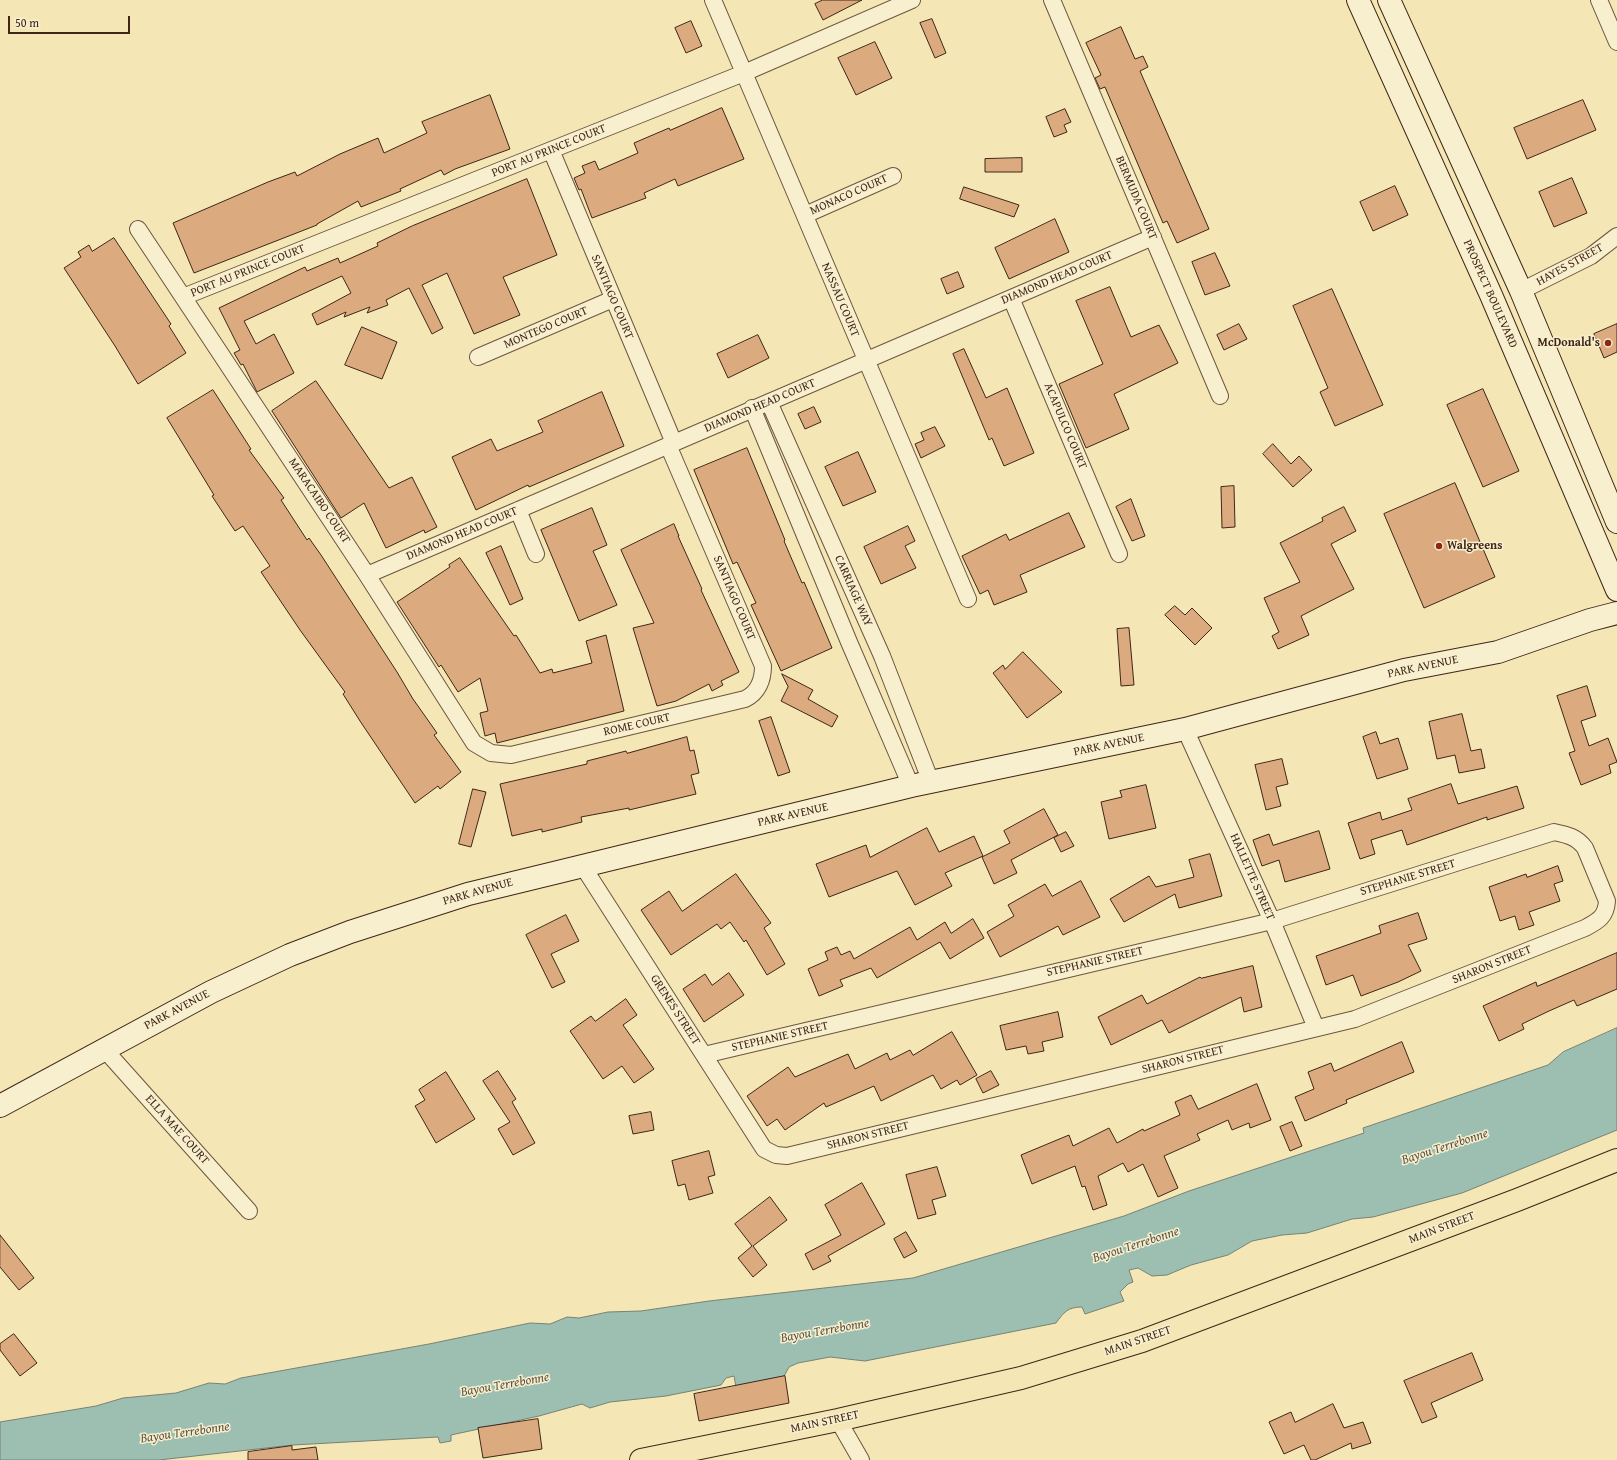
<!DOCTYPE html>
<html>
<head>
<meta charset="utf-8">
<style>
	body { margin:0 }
	#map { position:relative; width:1617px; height:1460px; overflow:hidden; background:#f4e6b5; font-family:"Gentium Book Plus",serif }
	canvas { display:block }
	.scale { position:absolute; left:8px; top:16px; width:122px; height:18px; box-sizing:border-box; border:2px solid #3f2617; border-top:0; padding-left:5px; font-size:12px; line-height:14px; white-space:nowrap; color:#3f2617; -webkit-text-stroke:3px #f8efcf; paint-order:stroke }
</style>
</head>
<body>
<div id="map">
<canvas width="1617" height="1460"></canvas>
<div class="scale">50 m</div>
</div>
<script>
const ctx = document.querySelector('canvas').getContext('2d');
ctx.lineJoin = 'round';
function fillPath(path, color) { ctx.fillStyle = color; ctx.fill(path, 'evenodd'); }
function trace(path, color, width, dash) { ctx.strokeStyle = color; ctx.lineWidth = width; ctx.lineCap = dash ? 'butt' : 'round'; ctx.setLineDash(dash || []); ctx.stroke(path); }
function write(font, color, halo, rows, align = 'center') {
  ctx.font = font + ' "Gentium Book Plus",serif'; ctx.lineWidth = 3; ctx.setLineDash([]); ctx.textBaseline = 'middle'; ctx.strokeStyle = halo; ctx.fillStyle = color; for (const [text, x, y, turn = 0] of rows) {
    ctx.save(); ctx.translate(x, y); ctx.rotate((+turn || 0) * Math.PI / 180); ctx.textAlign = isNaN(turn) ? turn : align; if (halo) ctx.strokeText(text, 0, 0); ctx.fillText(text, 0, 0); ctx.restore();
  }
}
const water = new Path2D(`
	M1617 1028V1130L1462 1193 1373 1217 1352 1219 1307 1233 1282 1235 1252 1241 1228 1255 1191 1265 1167 1275 1152 1276 1138 1268 1129 1270 1133 1282 1128 1284 1120 1292 1124 1301 1085 1314 1082 1307C1068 1307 1064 1312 1056 1323L865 1361 830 1357 798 1363 789 1367 783 1378 736 1387 734 1376 726 1378 721 1385 666 1396 610 1402 590 1408 582 1404 539 1416 451 1435V1441L440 1443 438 1437 293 1445 159 1460H0V1422L96 1406 123 1398 176 1393 209 1383 225 1384 241 1378 429 1344 530 1323 550 1324 567 1317 579 1318 608 1312 641 1311 709 1301 913 1278 1124 1216 1189 1191 1364 1133 1363 1128 1548 1065 1563 1052Z`);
fillPath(water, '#9cbfb1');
trace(water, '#778273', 1);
const building = new Path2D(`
	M823 0H862L823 20 815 4Z
	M932 19 946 53 935 58 920 23Z
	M691 21 702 46 686 53 675 28Z
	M1121 27 1135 59 1143 56 1148 67 1140 71 1209 229 1177 243 1167 221 1163 223 1160 216 1105 87 1100 89 1095 78 1101 75 1086 43Z
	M875 42 892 78 856 95 838 58Z
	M490 95 510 149 455 169 444 175 441 170 400 189 401 191 361 207 358 201 317 224V225L194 273 173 223 268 182 295 172 297 176 340 154 378 138 384 153 427 133 422 122Z
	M1583 100 1596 130 1527 159 1514 128Z
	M722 108 744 159 678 186 675 179 644 193 646 198 592 218 581 189 579 190 574 178 585 173 582 166 595 161 599 170 638 153 634 143 669 128 670 130Z
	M1065 109 1071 122 1064 125 1067 132 1054 137 1046 117Z
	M1022 158V172H985V159Z
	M1572 178 1587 213 1554 227 1539 192Z
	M527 179 557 255 503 277 520 315 474 334 447 273 422 285 443 328 432 334 409 288 386 300 388 305 367 313 370 307 344 317 346 312 317 325 312 314 351 293 342 276 244 321 256 344 274 334 294 373 257 392 243 364 241 365 234 353 240 350 219 308 305 267 307 271 338 258 340 263 378 246 377 243 412 226Z
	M1395 186 1408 215 1373 231 1360 202Z
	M964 187 1019 205 1014 217 960 199Z
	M1055 219 1069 252 1009 279 995 248Z
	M114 238 171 324 169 326 186 353 138 384 115 346 64 268 81 257 78 252 89 245 92 251Z
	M1215 253 1230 286 1205 295 1192 262Z
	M958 272 964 287 947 294 941 279Z
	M1110 287 1131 337 1159 325 1178 363 1114 394 1129 429 1086 448 1059 384 1103 364 1076 301Z
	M1332 289 1383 405 1335 426 1320 392 1328 388 1293 306Z
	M1239 324 1247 339 1224 350 1217 335Z
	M1617 324V352L1604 358 1594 334Z
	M362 327 397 342 382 379 345 365Z
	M758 335 769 358 728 378 717 354Z
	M964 349 986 398 1007 388 1034 453 1004 466 992 438 989 440 953 354Z
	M316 381 389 488 412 477 437 527 425 533 424 530 386 548 364 503 341 518 272 411Z
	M1483 389 1519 471 1483 487 1447 405Z
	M213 390 251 449 249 450 284 498 281 500 307 540 309 538 321 555 397 672 413 699 437 733 434 735 461 772 440 789 438 786 415 803 360 721 343 694 345 692 300 630 261 572 270 566 243 526 235 531 212 496 214 495 167 418Z
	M602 392 624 446 529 487 528 485 476 510 452 457 491 439 497 451 543 432 538 421Z
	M814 407 821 422 805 429 798 414Z
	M935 427 945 446 921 458 915 444 924 440 921 433Z
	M1273 444 1291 464 1299 456 1312 470 1293 487 1263 454Z
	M747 448 785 540 784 541 802 583 804 582 807 589 832 648 781 671 751 605 756 603 737 562 733 564 694 470Z
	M858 452 876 492 843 506 825 467Z
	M1455 483 1495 577 1424 608 1384 514Z
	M1234 486 1235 527 1222 528 1221 487Z
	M1131 499 1145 536 1132 541 1116 507Z
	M1344 507 1356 531 1331 544 1354 589 1301 616 1309 635 1278 649 1272 636 1279 632 1264 598 1300 582 1280 543 1323 521 1322 518Z
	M592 508 607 545 593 551 617 605 579 621 541 530Z
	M1069 513 1085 547 1020 575 1027 592 994 605 988 590 980 594 962 556 1006 534 1009 540Z
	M674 524 679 536H678L702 589 701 590 739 672 721 681 723 685 712 691 709 684 676 701 657 706 633 628 654 623 621 550Z
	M908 526 915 541 905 546 916 568 881 584 864 547Z
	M501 546 523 599 510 605 486 553Z
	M460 558 514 636 516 635 540 673 552 669 553 673 592 663 586 641 606 635 624 711 497 743 495 733 485 736 480 713 488 711 480 678 458 692 441 665 439 667 397 602 450 567 449 565Z
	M1175 606 1185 615 1192 608 1212 628 1195 645 1165 615Z
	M1129 628 1134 685 1121 686 1117 629Z
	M1023 652 1062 692 1027 718 993 673 1003 665 1005 669Z
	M782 674 813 690 808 699 838 716 832 727 781 701 788 687Z
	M1587 686 1596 716 1581 721 1589 746 1608 738 1617 762 1609 765 1611 773 1581 785 1569 753 1575 751 1557 696Z
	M1462 714 1471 751 1481 749 1485 768 1459 773 1455 755 1437 759 1429 722Z
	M771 717 790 772 778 776 759 721Z
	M1376 732 1380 744 1398 738 1408 769 1377 779 1363 737Z
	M687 737 690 751 694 750 699 773 691 775 696 794 629 810V808L581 817 582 822 542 832V829L512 836 500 784 587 764V761L626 751 627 753Z
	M1282 759 1288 784 1276 787 1281 806 1266 810 1255 765Z
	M1451 784 1458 804 1517 786 1524 808 1487 820V817L1407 845 1402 830 1371 840 1375 854 1360 859 1348 823 1380 812 1382 820 1412 810 1408 799Z
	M1146 785 1156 828 1109 839 1101 802 1122 797 1120 791Z
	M473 789 486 792 471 847 459 844Z
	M1044 809 1058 835 1011 860 1017 873 994 884 982 857 1010 843 1004 831Z
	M927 828 939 852 974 836 983 856 945 873 952 886 915 905 897 871 829 897 816 864 866 845 870 857Z
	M1319 831 1330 869 1285 882 1279 860 1262 866 1253 840 1269 834 1273 845Z
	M1066 832 1074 846 1061 852 1054 838Z
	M1210 854 1222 896 1179 908 1175 894 1124 922 1110 899 1149 876 1156 887 1194 877 1189 860Z
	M1558 866 1563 881 1554 884 1560 901 1529 912 1534 925 1519 930 1515 916 1500 921 1489 887 1526 874 1527 877Z
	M736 874 771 923 764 928 785 964 767 975 746 940 744 942 730 922 721 929 717 924 671 955 641 910 669 891 682 911Z
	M1081 881 1100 917 1063 935 1058 926 1000 957 987 932 1014 916 1008 905 1045 884 1052 896Z
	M1418 913 1427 939 1408 945 1421 971 1398 982 1361 996 1353 975 1326 985 1316 956 1381 933 1379 926Z
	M566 915 579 941 551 954 565 982 552 988 526 935Z
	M973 919 984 938 950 959 940 942 877 978 871 968 840 980 843 986 819 996 808 969 828 960 825 952 837 947 841 955 850 951 854 959 910 927 917 940 945 922 951 933Z
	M1617 953V989L1577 1006 1574 1000 1549 1011 1522 1024 1524 1029 1499 1041 1483 1006 1536 982 1537 986Z
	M1253 966 1262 1007 1244 1012 1241 997 1169 1033 1162 1020 1111 1045 1098 1017 1142 995 1147 1004 1200 977 1201 978Z
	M729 973 744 995 704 1022 683 989 705 974 712 985Z
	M626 999 637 1015 623 1025 654 1069 634 1083 622 1066 603 1079 570 1031 591 1016 595 1021Z
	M1058 1012 1063 1037 1042 1042 1044 1051 1028 1054 1026 1046 1006 1050 1000 1026Z
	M952 1032 977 1075 960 1085 957 1080 941 1089 933 1075 881 1101 874 1086 826 1107 824 1103 785 1130 777 1119 767 1126 747 1096 788 1067 795 1077 848 1054 855 1069 887 1053 890 1060 910 1050 913 1055Z
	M1402 1042 1414 1072 1346 1100 1347 1103 1305 1121 1295 1097 1314 1089 1308 1072 1331 1063 1334 1071Z
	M498 1071 516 1099 512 1102 535 1143 513 1155 498 1129 510 1122 483 1081Z
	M991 1071 999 1085 983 1093 976 1079Z
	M446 1072 475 1119 436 1143 415 1106 425 1100 419 1090Z
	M1257 1084 1271 1120 1250 1128 1249 1123 1232 1130 1228 1120 1197 1134 1200 1140 1164 1156 1178 1188 1158 1197 1143 1164 1128 1172 1123 1163 1098 1176 1107 1205 1093 1210 1085 1186 1082 1187 1075 1166 1032 1184 1021 1155 1069 1135 1073 1146 1109 1128 1117 1143 1143 1129 1144 1131 1180 1115 1175 1102 1191 1095 1198 1109Z
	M651 1112 654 1130 633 1134 629 1116Z
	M1292 1122 1302 1146 1290 1151 1280 1127Z
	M709 1151 715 1175 708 1177 713 1193 689 1200 685 1184 678 1186 672 1161Z
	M937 1167 946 1196 932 1200 936 1214 918 1219 906 1175Z
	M862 1183 885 1224 828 1256 831 1261 813 1270 805 1254 841 1235 825 1205Z
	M770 1197 787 1220 753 1246 767 1265 753 1277 738 1258 752 1246 735 1224Z
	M906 1232 917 1251 904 1258 894 1239Z
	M0 1235 34 1278 19 1290 0 1267Z
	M14 1334 37 1363 20 1376 0 1350V1344Z
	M1472 1353 1483 1380 1431 1403 1437 1417 1422 1423 1404 1381Z
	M785 1376 789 1403 699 1421 694 1394Z
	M1333 1404 1344 1428 1363 1422 1371 1443 1352 1449 1351 1443 1315 1460H1311L1304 1445 1284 1454 1269 1422 1291 1412 1295 1422Z
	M538 1419 542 1449 483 1458 478 1428Z
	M292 1446V1450L316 1447 318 1460H248V1452Z`);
fillPath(building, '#dbaa7f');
trace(building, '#3f2617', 1);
const street = new Path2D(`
	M713 0 968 599
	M1052 0 1220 396
	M1599 0 1617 42
	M551 150 674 443
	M805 215 893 176
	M138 229 367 575 474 743 491 753 511 755 745 699C758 693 763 680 763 666L668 445
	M1521 291 1591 256 1617 236
	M183 297 744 73 912 0
	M1011 298 1119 554
	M478 357 613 299
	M769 402 882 656 931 782
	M752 408 849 642 911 786
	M518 510 536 554
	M367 575 1153 237
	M1185 729 1272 921 1316 1028
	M582 865 764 1149 776 1155 787 1156 1355 1019 1585 928C1598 921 1606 917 1607 901L1585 848C1577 837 1568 835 1554 832L1272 921 704 1055
	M105 1050 249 1211
	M838 1420 861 1460`);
const secondary = new Path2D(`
	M1358 0 1491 295 1617 590
	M1389 0 1521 291 1617 522
	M0 1106 211 992 290 955 350 932 468 894 911 786 1185 729 1404 670 1498 652 1590 620 1617 613`);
const primary = new Path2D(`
	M641 1460 838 1420 1021 1378 1142 1341 1517 1200 1617 1160`);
trace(street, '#6c563e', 18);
trace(secondary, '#3f2617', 24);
trace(primary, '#3f2617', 24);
trace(street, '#f8efcf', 16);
trace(secondary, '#f8efcf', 22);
trace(primary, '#f4e6b5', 22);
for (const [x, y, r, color] of [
	[1608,343,4,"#8f2418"],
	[1439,546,4,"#8f2418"]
]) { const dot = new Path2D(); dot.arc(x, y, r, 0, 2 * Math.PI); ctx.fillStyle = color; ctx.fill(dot); trace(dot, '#f8efcf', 1.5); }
write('12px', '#3f2617', '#f8efcf', [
	["PORT AU PRINCE COURT",549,151,-22],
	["MONACO COURT",849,195,-24],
	["BERMUDA COURT",1136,198,67],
	["HAYES STREET",1570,265,-29],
	["PORT AU PRINCE COURT",248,271,-22],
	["DIAMOND HEAD COURT",1057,278,-23],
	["PROSPECT BOULEVARD",1490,294,66],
	["SANTIAGO COURT",612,297,67],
	["NASSAU COURT",840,300,67],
	["MONTEGO COURT",546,328,-23],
	["DIAMOND HEAD COURT",760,406,-23],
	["ACAPULCO COURT",1065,426,67],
	["MARACAIBO COURT",319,501,56],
	["DIAMOND HEAD COURT",462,534,-23],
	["CARRIAGE WAY",853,591,66],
	["SANTIAGO COURT",734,598,67],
	["PARK AVENUE",1423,667,-12],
	["ROME COURT",637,725,-13],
	["PARK AVENUE",1109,745,-12],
	["PARK AVENUE",793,815,-13],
	["HALLETTE STREET",1252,877,66],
	["STEPHANIE STREET",1408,878,-17],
	["PARK AVENUE",478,892,-16],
	["STEPHANIE STREET",1095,962,-13],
	["SHARON STREET",1492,965,-22],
	["PARK AVENUE",177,1010,-28],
	["GRENES STREET",675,1010,57],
	["STEPHANIE STREET",780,1037,-13],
	["SHARON STREET",1183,1060,-14],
	["ELLA MAE COURT",177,1130,48],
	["SHARON STREET",868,1136,-14],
	["MAIN STREET",1442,1228,-21],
	["MAIN STREET",1138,1341,-19],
	["MAIN STREET",825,1422,-12]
]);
write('bold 12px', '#3f2617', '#f8efcf', [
	["McDonald's",1600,343],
	["Walgreens",1447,546,"left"]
], 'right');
write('italic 13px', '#5b5445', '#f8efcf', [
	["Bayou Terrebonne",1445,1147,-18],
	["Bayou Terrebonne",1136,1245,-18],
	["Bayou Terrebonne",825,1331,-10],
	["Bayou Terrebonne",505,1385,-10],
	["Bayou Terrebonne",185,1433,-8]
]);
</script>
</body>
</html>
